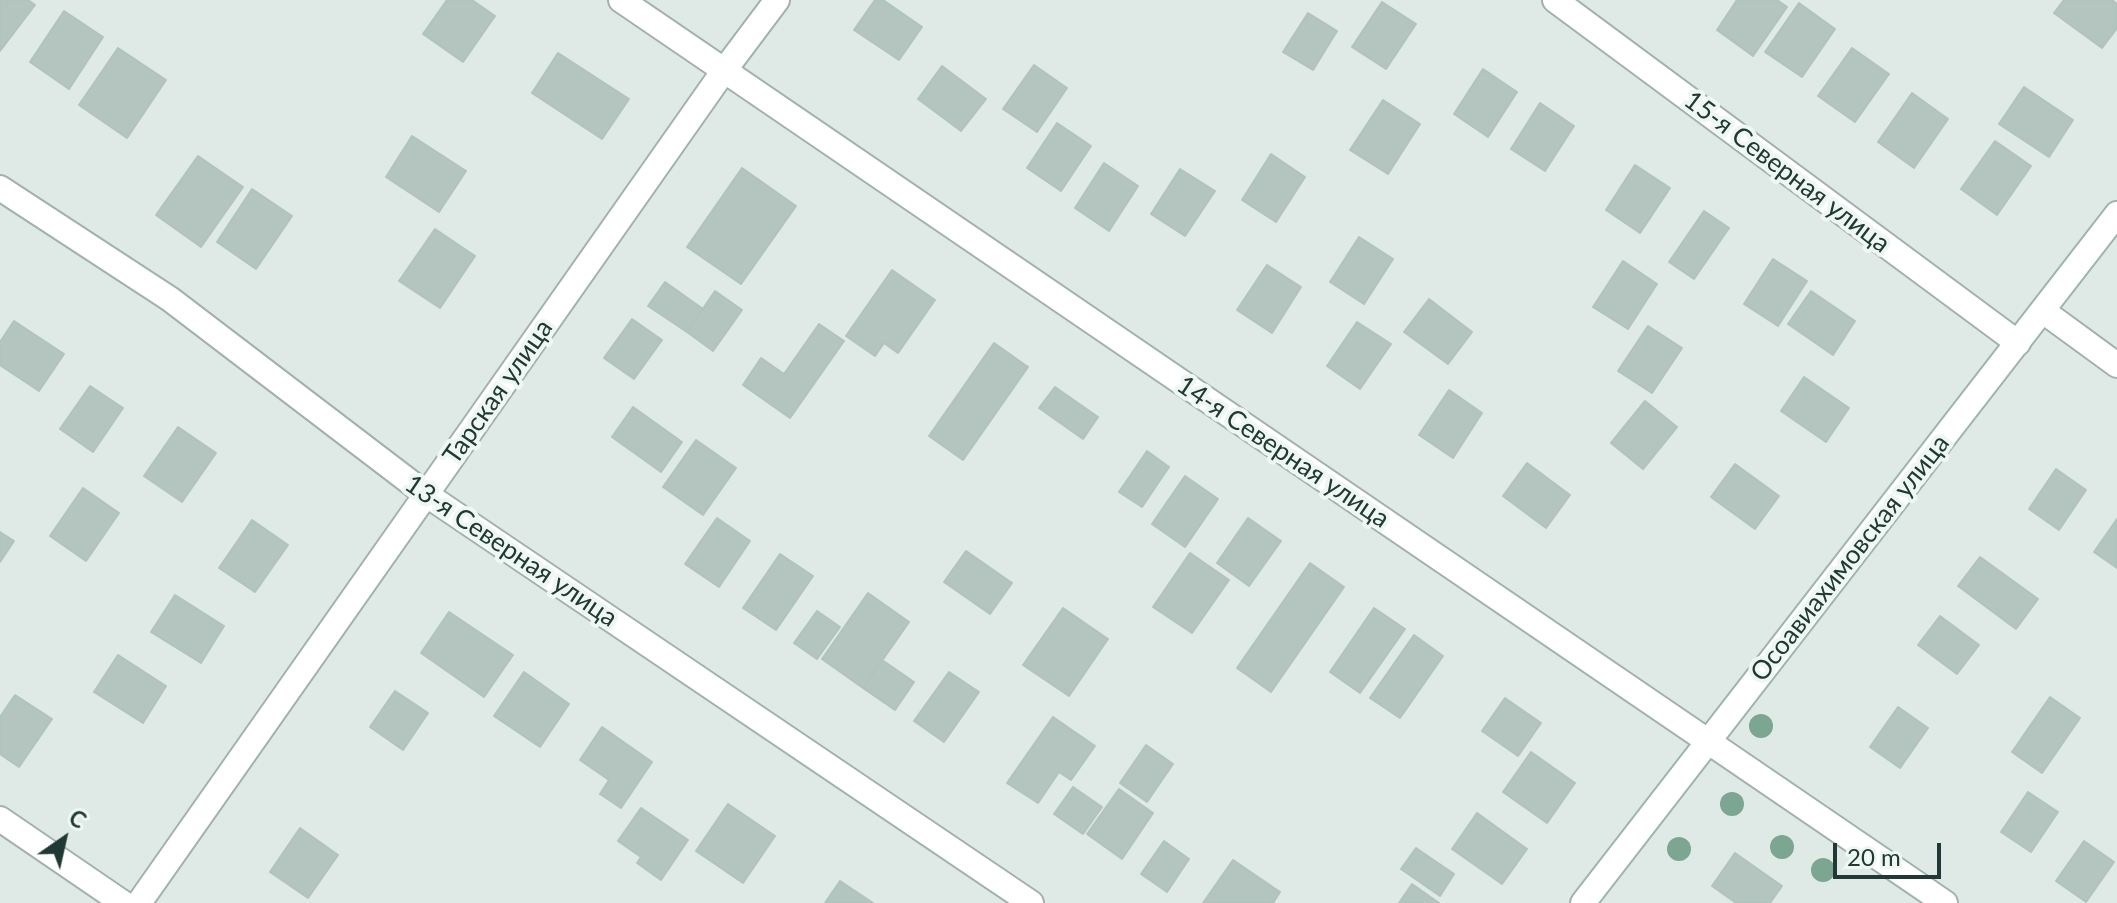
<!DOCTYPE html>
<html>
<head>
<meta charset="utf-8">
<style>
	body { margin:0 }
	#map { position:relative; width:2117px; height:903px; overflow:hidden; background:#dfeae6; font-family:Lato,sans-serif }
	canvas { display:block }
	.north { position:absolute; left:24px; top:799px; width:80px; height:80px; -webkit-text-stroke:6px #eff7f3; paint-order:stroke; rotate:34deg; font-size:22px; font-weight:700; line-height:32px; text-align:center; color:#203935 }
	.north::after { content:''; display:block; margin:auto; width:28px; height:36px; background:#203935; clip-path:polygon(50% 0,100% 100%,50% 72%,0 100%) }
	.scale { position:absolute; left:1833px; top:843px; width:108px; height:36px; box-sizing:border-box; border:4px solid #203935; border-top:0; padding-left:10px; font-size:24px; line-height:28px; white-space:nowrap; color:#203935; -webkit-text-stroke:6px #eff7f3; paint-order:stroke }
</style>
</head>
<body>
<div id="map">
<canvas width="2117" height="903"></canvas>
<div class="north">С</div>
<div class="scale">20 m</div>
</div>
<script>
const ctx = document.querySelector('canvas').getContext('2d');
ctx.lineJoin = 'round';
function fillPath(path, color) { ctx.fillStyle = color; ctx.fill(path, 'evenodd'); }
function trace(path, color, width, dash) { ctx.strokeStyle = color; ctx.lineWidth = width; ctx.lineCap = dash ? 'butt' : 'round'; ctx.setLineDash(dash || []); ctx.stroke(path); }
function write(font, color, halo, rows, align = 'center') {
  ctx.font = font + ' Lato,sans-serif'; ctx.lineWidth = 8; ctx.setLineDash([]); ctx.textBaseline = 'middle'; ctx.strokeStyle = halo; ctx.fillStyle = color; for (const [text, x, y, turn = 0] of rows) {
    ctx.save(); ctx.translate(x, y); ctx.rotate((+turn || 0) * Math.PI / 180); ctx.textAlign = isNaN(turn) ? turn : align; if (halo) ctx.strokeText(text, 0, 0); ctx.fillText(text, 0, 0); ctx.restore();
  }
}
const building = new Path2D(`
	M0 0H28L35 5 0 51Z
	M447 0H472L495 16 463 62 423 34Z
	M875 0H883L922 27 899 60 854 30Z
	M1737 0H1777L1787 7 1753 56 1717 30Z
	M2064 0H2112L2117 4V28L2102 48 2054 13Z
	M1382 2 1416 24 1386 69 1352 47Z
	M1799 3 1835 29 1802 77 1765 52Z
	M64 11 103 37 69 89 30 62Z
	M1308 13 1337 31 1313 70 1283 52Z
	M118 48 166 80 127 138 79 105Z
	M1852 48 1889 74 1855 122 1818 96Z
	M558 53 629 99 602 139 532 93Z
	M1034 65 1067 88 1037 132 1003 109Z
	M942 66 986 99 961 131 918 99Z
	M1483 69 1517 92 1488 137 1454 114Z
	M2024 87 2073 120 2049 157 1999 124Z
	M1912 93 1948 119 1914 168 1878 142Z
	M1383 100 1420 124 1388 174 1350 150Z
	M1540 103 1574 126 1545 171 1511 149Z
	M1057 123 1091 146 1061 191 1027 168Z
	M412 136 466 171 439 212 386 177Z
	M1995 141 2031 166 1997 215 1961 189Z
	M1271 154 1305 177 1276 222 1242 200Z
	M198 156 243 187 201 247 156 215Z
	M1104 163 1138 186 1109 231 1075 208Z
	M1635 165 1670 188 1640 233 1606 210Z
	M742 168 796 206 741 284 687 247Z
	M1180 169 1215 191 1185 236 1151 214Z
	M252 189 292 216 256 269 217 242Z
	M1704 211 1729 228 1694 279 1669 262Z
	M435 229 475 256 440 308 399 281Z
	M1359 237 1393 259 1364 304 1330 282Z
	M1773 259 1807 281 1778 326 1744 304Z
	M1623 261 1657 284 1628 329 1593 307Z
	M1267 265 1301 287 1272 333 1237 310Z
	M892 270 935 300 898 353 884 343 875 356 846 336Z
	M665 282 703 309 687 332 648 306Z
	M715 291 742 310 713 351 687 332Z
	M1811 291 1855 321 1833 355 1788 324Z
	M1429 299 1472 332 1448 364 1404 332Z
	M632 319 662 340 634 379 604 358Z
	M14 321 64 354 39 391 0 365V342Z
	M1357 322 1391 344 1360 389 1327 366Z
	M819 324 844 341 790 418 743 385 761 358 784 374Z
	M1648 326 1682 348 1652 393 1618 371Z
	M994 343 1028 367 963 460 929 436Z
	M1804 377 1849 408 1826 442 1781 411Z
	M90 386 123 408 93 452 60 429Z
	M1055 387 1098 417 1083 439 1039 408Z
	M1449 390 1482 413 1453 458 1419 435Z
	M1645 401 1677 427 1643 469 1611 443Z
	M633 407 682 442 661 472 612 437Z
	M178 427 216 453 182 502 144 476Z
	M696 440 736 468 703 515 663 487Z
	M1147 451 1169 467 1142 507 1119 492Z
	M1527 463 1570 495 1546 528 1503 496Z
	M1735 464 1779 496 1755 529 1711 497Z
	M2056 469 2086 490 2059 530 2029 509Z
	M1185 476 1218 499 1185 547 1152 524Z
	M83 488 119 513 86 561 50 536Z
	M717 518 750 541 719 587 685 564Z
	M1248 518 1281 541 1249 586 1217 563Z
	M2117 519V568L2094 552Z
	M252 520 288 545 255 592 219 568Z
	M0 532 14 541 0 562Z
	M966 551 1012 583 990 614 944 582Z
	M1190 553 1229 580 1192 633 1153 607Z
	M780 554 813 576 776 630 743 608Z
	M1980 557 2038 599 2016 629 1958 586Z
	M1310 563 1344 587 1271 692 1237 668Z
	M868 593 909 622 863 688 822 659Z
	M175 595 224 626 201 663 151 632Z
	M1063 608 1108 639 1069 696 1023 665Z
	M1374 608 1405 629 1360 693 1330 672Z
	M817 611 840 627 817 659 794 643Z
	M449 612 513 655 484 697 421 653Z
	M1940 616 1979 645 1957 674 1918 645Z
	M1414 635 1443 656 1400 718 1370 698Z
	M118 655 166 686 143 723 94 692Z
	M882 660 914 682 895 710 863 688Z
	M524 672 569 704 540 747 494 716Z
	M949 672 979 692 944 742 914 721Z
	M395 691 428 713 403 750 370 727Z
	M15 695 52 719 19 767 0 754V717Z
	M2050 697 2080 718 2042 773 2012 752Z
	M1505 698 1541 723 1518 756 1482 731Z
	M1898 707 1928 728 1900 768 1870 747Z
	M1053 717 1095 746 1071 780 1059 772 1038 803 1007 783Z
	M602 727 652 762 621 808 600 794 609 780 580 760Z
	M1146 745 1173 764 1147 802 1120 783Z
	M1531 752 1575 783 1547 823 1503 792Z
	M1073 787 1102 807 1083 834 1054 814Z
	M1119 789 1153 813 1122 859 1087 834Z
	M2028 792 2058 812 2031 852 2001 832Z
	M728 804 775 836 743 883 696 851Z
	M641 808 688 840 661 880 637 863 641 857 618 841Z
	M1477 813 1527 849 1502 884 1452 849Z
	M300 828 338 855 308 898 270 872Z
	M1164 841 1189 859 1167 892 1141 874Z
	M2084 841 2114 862 2086 902 2056 881Z
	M1416 848 1454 874 1440 896 1401 869Z
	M1735 853 1782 886 1770 903H1736L1712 886Z
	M1233 860 1280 892 1273 903H1203Z
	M840 881 873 903H825Z
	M1412 884 1439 903H1399Z`);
fillPath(building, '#b4c4bf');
trace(building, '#b1c3bd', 2);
const street = new Path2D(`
	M621 0 1945 903
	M1555 0 2018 343
	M0 188 170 299 427 495 1031 903
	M2043 311 2117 365
	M0 819 123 903
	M139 903 723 72 777 0`);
const secondary = new Path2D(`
	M1583 903 2117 214`);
trace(street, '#a2b1ad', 28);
trace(secondary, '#9eb5af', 28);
trace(street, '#fff', 24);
trace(secondary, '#fff', 24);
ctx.fillStyle = '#7ca691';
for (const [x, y] of [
	[1761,726],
	[1732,804],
	[1782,847],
	[1679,849],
	[1823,870]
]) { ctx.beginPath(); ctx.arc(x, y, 12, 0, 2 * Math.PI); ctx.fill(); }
write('26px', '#203935', '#eff7f3', [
	["15-я Северная улица",1787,172,37],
	["Тарская улица",498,392,-55],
	["14-я Северная улица",1283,452,34],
	["13-я Северная улица",511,551,34],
	["Осоавиахимовская улица",1850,558,-52]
]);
</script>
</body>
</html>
